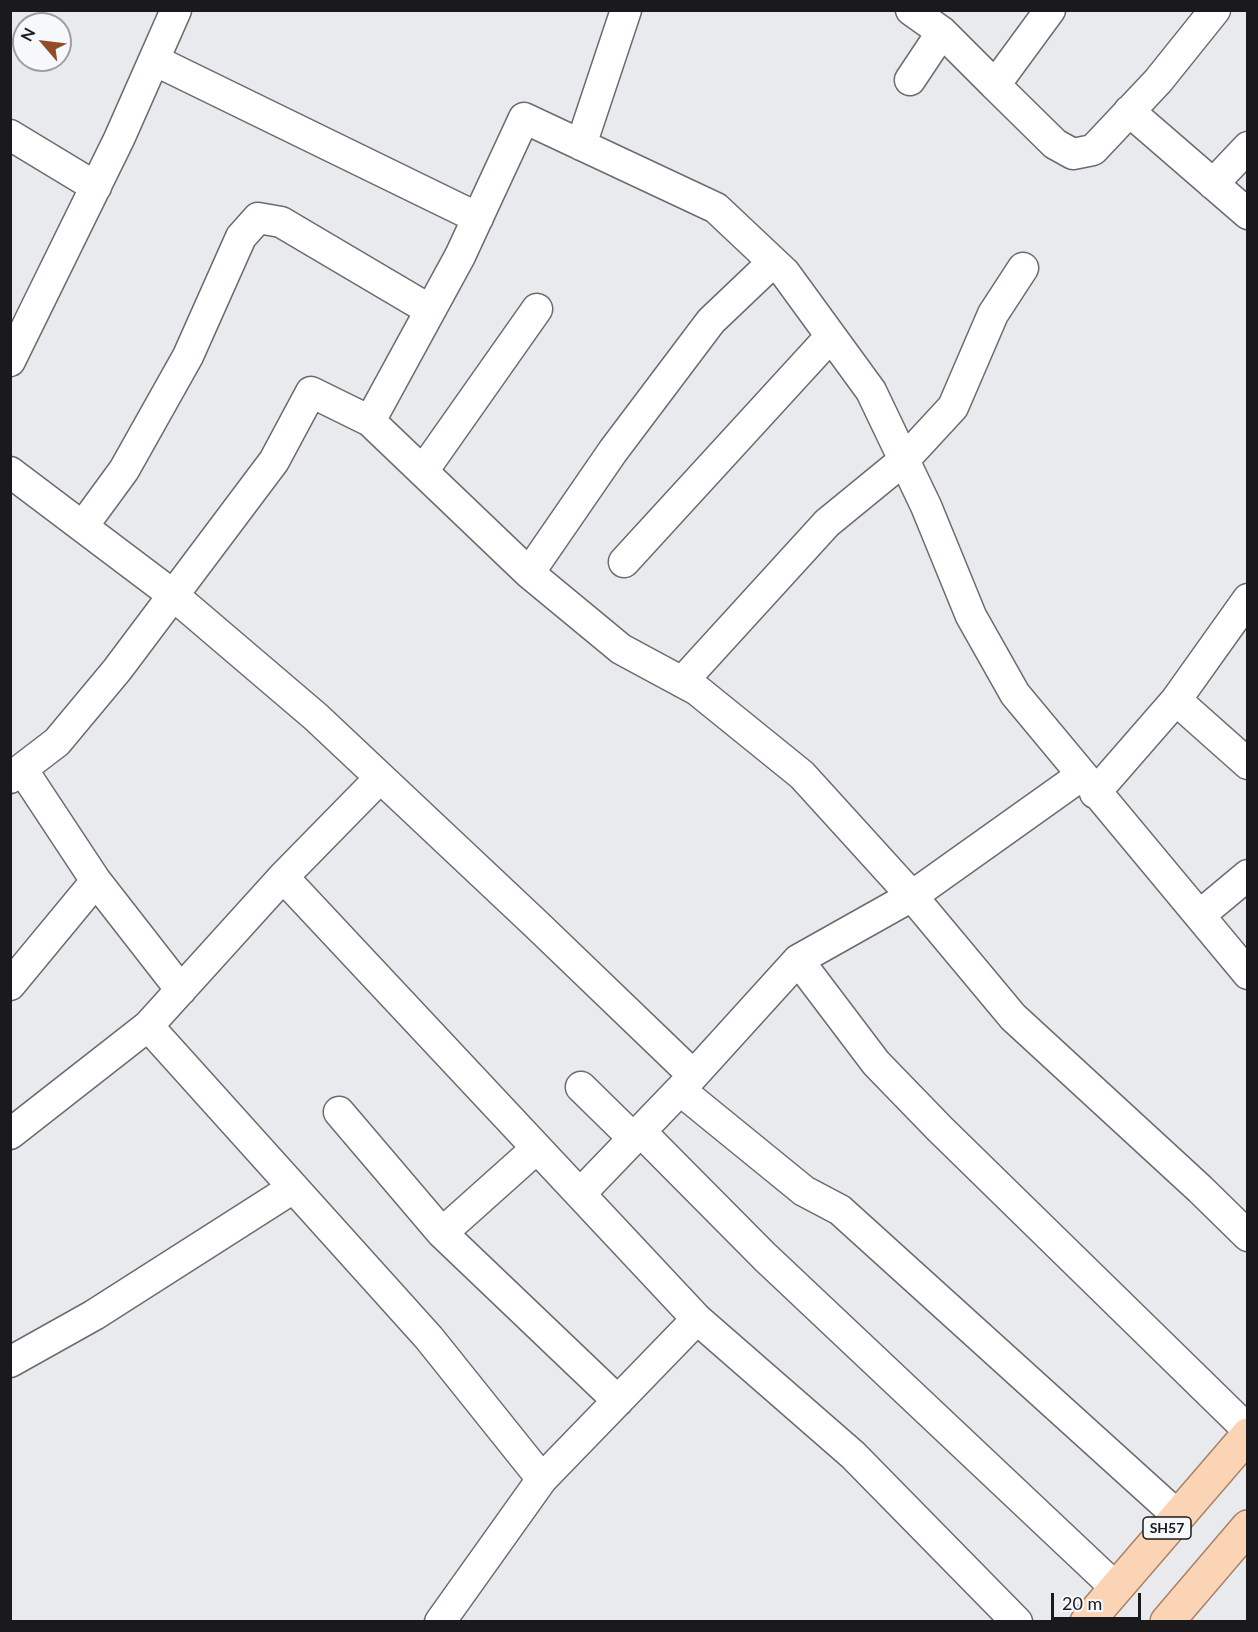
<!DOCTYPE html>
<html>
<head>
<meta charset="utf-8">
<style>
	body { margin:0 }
	#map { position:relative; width:1258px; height:1632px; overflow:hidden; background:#e8eaee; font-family:Lato,sans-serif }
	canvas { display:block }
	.frame { position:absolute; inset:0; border:12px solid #1a1a1c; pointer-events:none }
	.north { position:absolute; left:12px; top:12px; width:60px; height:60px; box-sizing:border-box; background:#f6f8fb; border:2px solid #9e9fa2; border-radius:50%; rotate:298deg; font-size:16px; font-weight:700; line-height:24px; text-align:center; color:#1a1a1c }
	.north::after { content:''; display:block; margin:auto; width:21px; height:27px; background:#934c27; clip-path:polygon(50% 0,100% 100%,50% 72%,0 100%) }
	.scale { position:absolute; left:1051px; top:1593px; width:90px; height:27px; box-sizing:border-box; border:3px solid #1a1a1c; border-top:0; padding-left:8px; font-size:18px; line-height:21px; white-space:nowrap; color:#1a1a1c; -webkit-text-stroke:4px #f6f8fb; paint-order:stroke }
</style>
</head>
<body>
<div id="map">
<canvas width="1258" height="1632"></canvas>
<div class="frame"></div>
<div class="north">N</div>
<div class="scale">20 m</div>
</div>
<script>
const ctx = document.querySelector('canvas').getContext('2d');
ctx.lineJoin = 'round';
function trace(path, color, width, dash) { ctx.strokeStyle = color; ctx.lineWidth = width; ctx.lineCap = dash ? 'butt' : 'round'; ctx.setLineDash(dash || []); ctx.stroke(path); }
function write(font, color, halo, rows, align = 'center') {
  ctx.font = font + ' Lato,sans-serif'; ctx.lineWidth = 4.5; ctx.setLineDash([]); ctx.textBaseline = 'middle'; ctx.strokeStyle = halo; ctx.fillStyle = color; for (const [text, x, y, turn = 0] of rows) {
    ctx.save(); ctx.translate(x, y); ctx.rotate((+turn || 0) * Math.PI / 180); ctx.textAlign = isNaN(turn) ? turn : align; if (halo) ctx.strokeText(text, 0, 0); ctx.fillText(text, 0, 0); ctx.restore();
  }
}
const street = new Path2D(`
	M911 10 942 32 995 85 1050 10
	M154 60 478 218
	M910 80 942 32
	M995 85 1055 144 1073 154 1093 150 1158 81 1215 10
	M1129 111 1248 214
	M10 135 96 187
	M581 145 626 10
	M1213 184 1248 147
	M10 361 119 139 176 10
	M370 421 529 573 621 649 697 690 802 775 912 896 1013 1017 1200 1189 1248 1236
	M423 471 537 309
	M10 472 173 595 316 717 537 925 693 1075
	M83 526 124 470 188 356 241 237 258 218 281 222 430 310
	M624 562 831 336
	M529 573 613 451 711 321 773 262
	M682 682 827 523 904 460 953 407 993 314 1023 268
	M1176 700 1248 764
	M22 769 96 881 181 990
	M10 778 57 742 117 670 274 461 311 392 370 421 460 256 524 118 716 208 785 273 871 391 926 506 971 616 1015 694 1248 974
	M1095 793 1176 700 1248 599
	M283 877 697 1319 853 1455 1017 1622
	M1200 915 1248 875
	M798 960 876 1063 940 1129 1248 1430
	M10 985 96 881
	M148 1026 429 1338 542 1479
	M581 1087 633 1138
	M680 1090 804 1191 840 1210 1178 1516
	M339 1112 442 1233 618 1401
	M640 1131 765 1257 1116 1588
	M10 1134 148 1026 283 877 380 778
	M580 1194 680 1090 798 960 912 896 1082 775
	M442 1233 537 1148
	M10 1362 94 1315 293 1188
	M440 1622 542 1479 697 1319`);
const primary = new Path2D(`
	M1087 1622 1248 1435
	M1167 1622 1248 1527`);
trace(street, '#6a6b6e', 33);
trace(primary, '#ab8061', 36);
trace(street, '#fff', 30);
trace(primary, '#fbd4b6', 33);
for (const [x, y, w] of [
	[1167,1528,48]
]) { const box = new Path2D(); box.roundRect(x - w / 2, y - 11, w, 22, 4.5); ctx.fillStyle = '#f6f8fb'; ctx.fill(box); trace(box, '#1a1a1c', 1.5); }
write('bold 14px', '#1a1a1c', null, [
	["SH57",1167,1528]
]);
</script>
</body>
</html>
